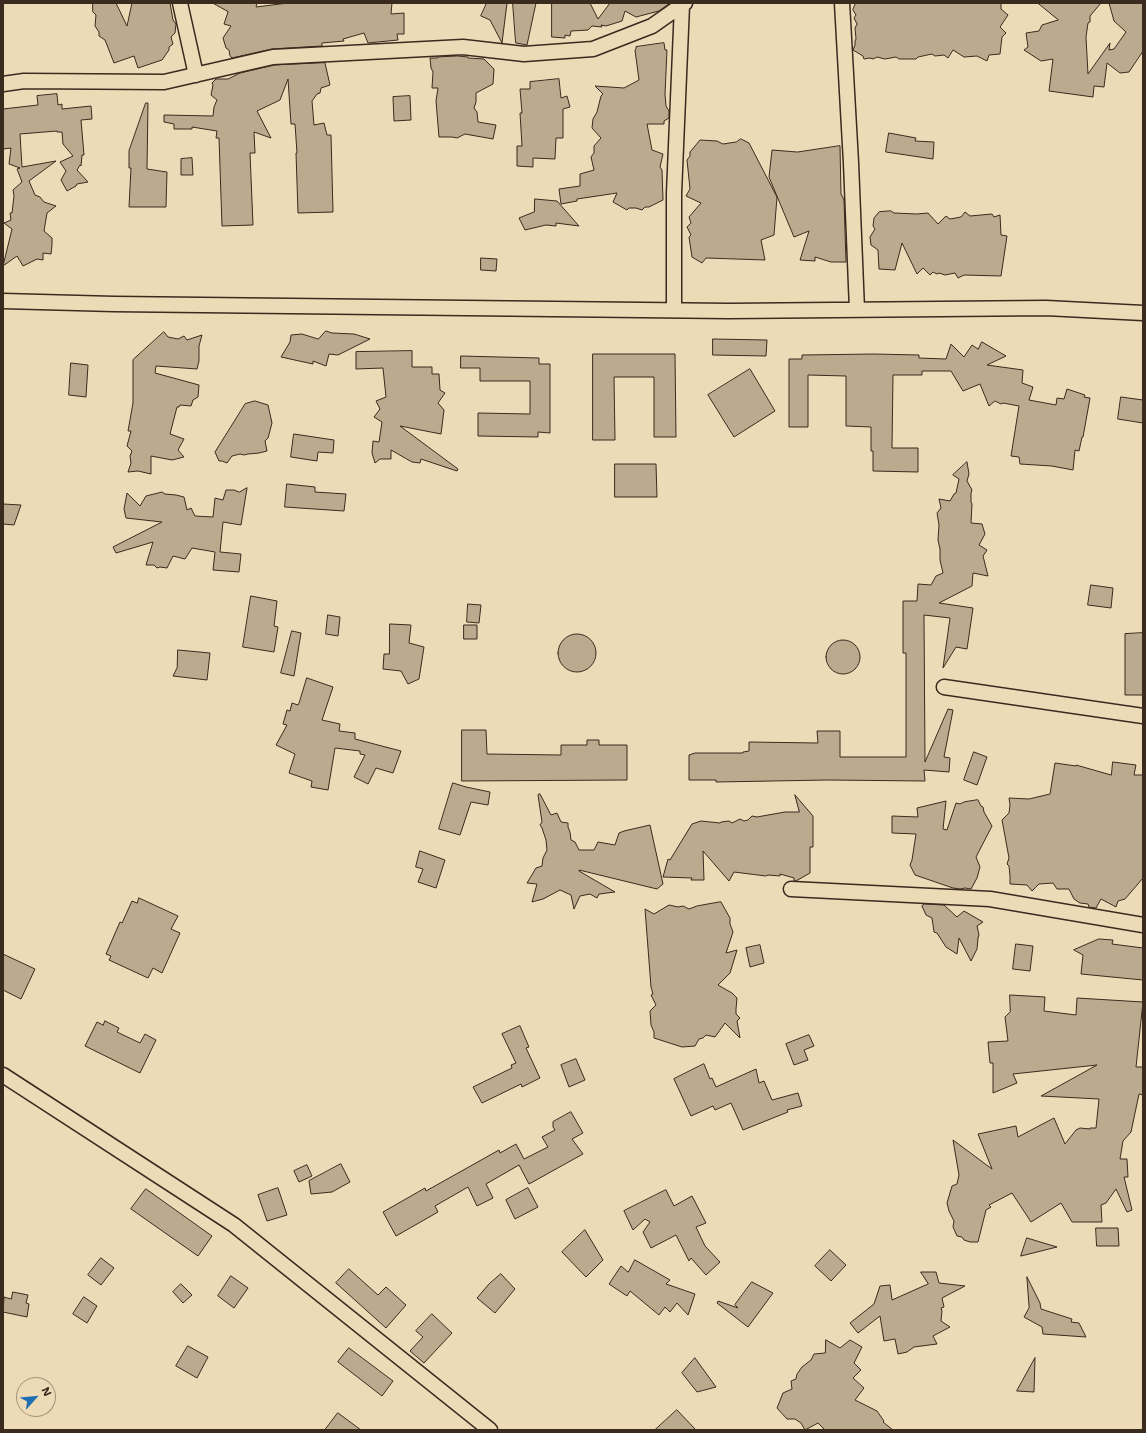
<!DOCTYPE html>
<html>
<head>
<meta charset="utf-8">
<style>
	body { margin:0 }
	#map { position:relative; width:1146px; height:1433px; overflow:hidden; background:#eddbb8; font-family:"Shantell Sans",sans-serif }
	canvas { display:block }
	.frame { position:absolute; inset:0; border:4px solid #3b2a1e; pointer-events:none }
	.north { position:absolute; left:16px; top:1377px; width:40px; height:40px; box-sizing:border-box; background:#eddbb8; border:1px solid #a6947a; border-radius:50%; rotate:63deg; font-size:11px; font-weight:700; line-height:16px; text-align:center; color:#3b2a1e }
	.north::after { content:''; display:block; margin:auto; width:14px; height:18px; background:#1f6fb2; clip-path:polygon(50% 0,100% 100%,50% 72%,0 100%) }
</style>
</head>
<body>
<div id="map">
<canvas width="1146" height="1433"></canvas>
<div class="frame"></div>
<div class="north">N</div>
</div>
<script>
const ctx = document.querySelector('canvas').getContext('2d');
ctx.lineJoin = 'round';
function fillPath(path, color) { ctx.fillStyle = color; ctx.fill(path, 'evenodd'); }
function trace(path, color, width, dash) { ctx.strokeStyle = color; ctx.lineWidth = width; ctx.lineCap = dash ? 'butt' : 'round'; ctx.setLineDash(dash || []); ctx.stroke(path); }
const building = new Path2D(`
	M93 3H116L127 26 132 3H170L173 20 176 24 175 33 171 37 173 44 169 47V50L162 60 138 68 134 56 114 63 105 40 99 36V32L95 26 96 15 93 12Z
	M213 3H257L256 7 288 3H392L391 14 404 13V34H397L398 40 368 43 364 33 343 39 344 41 322 43V46L272 49 232 58 230 56 229 50 226 48 223 38 231 26 224 24 228 12Z
	M487 3H507L502 43 490 20 481 16Z
	M513 3H536L527 45 516 43Z
	M552 3H590L598 19 610 3H670L659 11 636 17 625 11 622 21 606 26 601 25 602 27 592 26 588 30 571 31 570 36 565 35V38L552 37Z
	M856 3H1001V9L1008 15 1000 27 1006 33 1002 37 1000 54 989 55 987 61 977 56 964 57 953 50 948 58 944 55 935 56 932 54 918 57 916 59H899L896 57 885 59 877 57 873 59 870 58 864 59 863 56 853 50 855 45V41L856 39 855 28 857 24 854 18 856 15 853 10Z
	M1038 3H1101L1090 16V22L1088 23 1086 37 1088 74 1110 43 1109 50 1114 49 1126 32 1114 21 1109 3H1143V51L1129 72 1120 73 1107 63 1104 87 1094 86 1093 97 1049 91 1053 59 1041 61 1024 50 1028 47 1026 33 1039 31 1042 25 1058 20Z
	M664 43 665 50H667L665 94 666 106 669 111V118L664 121V124H647L652 150 663 154 660 167 662 170 663 200 649 207H645L642 210 636 208H629L627 210 613 202 617 193 577 199V201L561 204 559 189 580 186V174L594 170 591 157 594 153V146L601 138 592 128 593 119 597 112 601 96 603 94 595 86 624 88 639 80 635 50 636 49V47Z
	M458 56 468 57V58L484 59 494 69 493 84 476 93V102L474 108 477 112 478 122 496 125 493 139 465 134 457 138 452 137H439L436 101 438 88H432L433 72 431 68 430 58H437L439 57Z
	M325 63 330 85 321 88 320 93 317 94 312 101 314 125 324 123 327 135H331L333 212 298 213 296 153H297L295 124H291L288 79 280 100 257 111 271 138 254 132 255 153H250L253 225 222 226 219 138H216L217 131 192 127V129H174V124L164 122V115L213 116 214 107 217 100 211 95 213 85 212 83 216 79H228L240 73 274 65Z
	M559 79 561 98 567 96 570 107 563 109V138H556L555 159 533 158V167L517 166V146H522L520 113H522L520 89H530V82Z
	M57 94 58 105 62 104V109L91 106 92 119 81 120 84 155H82L81 166 80 165 77 170 88 182 77 184 76 186 67 191 61 180 66 171 60 162 73 156 63 144 62 132H57V131L20 134 22 167 56 161 29 181 35 195 40 197 44 202 56 206 47 213 44 231 52 238V245L51 254 43 253V260L37 259 23 266 17 256 3 266 12 229 4 223 11 220 10 213H12L14 196 13 190 22 182 17 169 20 168 9 164 11 148 3 149V109L38 105 37 96Z
	M410 96 411 120 394 121 393 97Z
	M146 103H148L147 169 167 172 166 207H129L131 168H129V151Z
	M889 133 916 138 915 141 934 142 933 159 886 152Z
	M741 139 749 143 777 197 774 235 761 240 765 260 706 258 702 263 692 257 689 237 691 235 687 227 691 223 689 217 701 203 686 196 690 189 687 160 690 156V152L700 140 717 141 723 144 736 142Z
	M840 146 841 194 844 200 846 262H831L815 257V261L800 260 809 231 794 237 769 177 772 150 797 152Z
	M192 158 193 175H181V159Z
	M535 199 557 201 579 226 556 223V226L546 225 525 230 519 218 534 212Z
	M891 211 894 213 917 214 928 213 938 224 946 216 950 219 961 217 965 212 970 216 992 214 994 217 1000 215 1001 235 1007 236 1001 276 964 275 958 278 955 273 945 275 939 273 937 274 933 272 930 275 923 268 917 274 902 243 895 270 879 269 878 250 871 245 870 237 875 229 873 226 874 218 879 212Z
	M481 258 497 259 496 271 481 270Z
	M326 331 332 333 354 334 370 339 338 355 329 354 326 366 313 361V364L281 357 290 342 291 335 302 334 318 339Z
	M164 332 168 337 178 339 184 336 187 340 202 335 199 346V361L197 369 156 366 155 373 199 385 198 397 193 400 191 406 180 405 179 407H177L170 434 184 439 178 450 184 457 172 460 151 456V474L138 471 128 472 131 463 130 456 132 451 127 446 131 431H128L133 403V360Z
	M713 339 767 340 766 356 713 355Z
	M982 342 1006 356 987 365 1023 370 1022 383 1033 387 1029 400 1056 405 1057 398 1064 399 1067 389 1085 395 1084 397 1090 398 1083 437H1082L1079 451 1075 450 1073 470 1052 466 1020 464 1019 457 1011 456 1019 406 1003 403 1001 404 995 401 989 406 980 384 963 391 951 371H922V375H893L892 448H918V472L873 471V451H871V427L846 426V376L808 375V427H789V359H802V355L874 354 919 355V358L946 359 951 344 964 357 972 345 978 349Z
	M412 351V367H432V374H439L440 390 445 393 438 403 444 410 441 434 400 426 458 469 457 471 421 459 420 463 412 462 391 450V459H380L375 463 372 453 373 441 379 442 382 422 374 417 380 409 376 401 386 397 383 368 356 369V352Z
	M593 354H675L676 437H654V377H614L615 440H593Z
	M461 356 539 358V364H550V433L538 432V437L478 436V413L530 414V381H480V368H461Z
	M71 363 88 365 86 397 69 395Z
	M750 369 775 411 734 437 708 395Z
	M1121 397 1143 400V423L1118 419Z
	M255 401 268 405 272 423 268 438 265 441 267 451 259 453 248 454 244 455 240 454 232 456 227 463 222 461H219L215 452 245 404Z
	M294 434 334 440 333 453 318 452 317 461 291 457Z
	M967 462 969 474 967 481 972 490 971 493V502L972 504 971 523 982 524 985 534 979 545 987 550 983 556 988 576 973 573 972 586 939 603 973 608 967 649 956 647 943 668 950 618 924 615 925 762 948 709 953 710 944 757 950 758 949 772 924 770 925 781 828 780 716 782V780H689V755L695 753H743V752L749 751V742L818 743 817 731H840V757H906V653H903V601H917L918 584 931 585 936 576 943 573 940 560V549L938 540 939 525 937 513 941 508 939 499 950 501 954 494 956 493 959 479 953 475Z
	M615 464H656L657 497H615Z
	M287 484 315 487V492L346 494 344 511 285 507Z
	M247 488 241 525 223 522 220 552 241 554 239 572 213 570 215 552 192 548 185 559 173 556 167 568 160 567 157 568 154 565H146L153 542 116 553 113 547 162 522 126 518 124 509 127 493 140 506 146 496 162 492 165 494 176 495 184 497 187 510 191 508 195 516 213 517 215 498 223 500 226 490H234L239 492Z
	M3 504 21 505 14 525 3 524Z
	M1091 585 1113 588 1111 608 1088 605Z
	M251 596 277 601 274 626 278 627 274 652 243 647Z
	M468 604 481 605 479 623 467 622Z
	M328 615 340 617 338 636 326 634Z
	M390 624 411 625 409 643 424 647 419 679 408 684 401 671 383 669 384 654H389Z
	M464 625H477V639H464Z
	M292 631 301 633 294 676 281 673Z
	M1143 633V695H1125V634Z
	M558 653a19 19 0 1 1 38 0a19 19 0 1 1-38 0Z
	M826 657a17 17 0 1 1 34 0a17 17 0 1 1-34 0Z
	M178 650 210 653 207 680 173 676 177 668Z
	M307 678 333 687 322 720 340 724 339 731 355 733V739L401 751 393 773 376 768 368 784 354 777 365 755 360 754V751L335 748 328 790 311 787 312 781 289 773 295 754 276 745 287 725 283 724 287 710 290 711 292 703 298 705 299 703Z
	M462 730H486L487 754 561 755V745H587V740H599V745H627V780L462 781Z
	M974 752 987 757 977 785 964 780Z
	M1113 762 1136 765 1134 775H1143V878L1125 899 1118 901 1116 907 1101 899 1096 908 1089 907 1088 904 1080 903 1074 899 1069 889H1057L1053 883 1039 884 1032 891 1027 885 1010 884V876L1009 866 1007 864 1009 858 1002 820 1009 813 1010 805 1009 798 1029 799 1050 794 1055 763 1076 766V765L1111 775Z
	M453 783 466 787 490 792 488 805 471 802 460 835 439 829Z
	M540 794 551 815 557 813 561 822 568 823V827L570 832 571 840 575 842 579 850H594L598 842 615 845 619 833 624 831 650 825 663 884 657 889 579 870V871L615 892 599 894 597 898 590 894 580 896 574 909 571 895 560 890 543 899 532 902 537 884 527 883 536 868 542 866 543 858 547 850 546 840 542 828 540 825 542 822 538 795Z
	M795 795 813 816V847H810V873L796 881H794V878L780 874V876L768 875 766 876 734 872 729 881 703 851 704 880H691L692 878 663 877 668 859 670 860 692 824 701 821 720 823 721 822 729 821 732 823 740 819 744 821 748 820 752 816 757 817 785 812H799Z
	M978 800 981 806 983 807 984 812 992 826 976 857 980 867 977 878 971 889 965 888 960 889 953 888 915 875 910 865 912 860 916 834 892 833V816L918 817 917 808 946 801 943 829 947 830 956 803 960 804 964 802Z
	M420 851 445 860 436 888 418 882 423 869 416 867Z
	M139 898 178 916 171 929 180 933 162 973 153 968 148 978 109 960 111 956 106 954 120 922 122 923 132 901 137 903Z
	M721 902 730 918V924L733 932 726 953 737 950 730 973 718 985 732 993 737 998 736 1009V1014L740 1018 737 1021 740 1038 725 1023 715 1037 706 1035 703 1038 699 1039 695 1046 682 1047 654 1038V1032L651 1025 650 1011 656 1005 651 995 653 994 651 987 645 909 654 914 669 905 678 907 683 906 689 909 697 906Z
	M925 904 944 905 957 917 964 911 983 922 977 926 979 935 978 938 977 949 971 961 959 938 957 954 946 947 937 933 934 932 932 918 926 915 922 906Z
	M1099 939 1113 940 1112 944 1143 948V980L1081 974 1083 955 1074 950Z
	M1016 944 1033 946 1030 971 1013 969Z
	M760 945 764 963 750 967 746 948Z
	M3 954 35 969 21 999 3 990Z
	M1010 995 1045 997 1044 1011 1076 1015 1077 998 1143 1002 1136 1067H1143V1095L1139 1094 1131 1132 1123 1141 1120 1159H1127L1128 1177H1124L1132 1210 1127 1212 1116 1189 1106 1203 1101 1205 1102 1222H1072L1061 1203 1031 1222 1012 1193 989 1205 991 1207 986 1210 978 1242H970L964 1240 962 1237 957 1236 953 1227 954 1221 949 1211 947 1203 952 1186 957 1184 959 1175 953 1140 992 1169 978 1134 1016 1126 1018 1137 1054 1118 1065 1144 1076 1130 1080 1128 1090 1129V1128H1096L1099 1099 1041 1096 1097 1065 1013 1074 1017 1083 993 1093V1063H990L988 1042 1008 1041 1005 1017 1010 1012Z
	M105 1021 119 1028 117 1032 140 1043 145 1034 156 1040 140 1073 85 1046 97 1022 103 1025Z
	M520 1026 529 1047 526 1048 540 1078 522 1087 521 1084 482 1103 473 1087 512 1068 511 1065 516 1063 502 1034Z
	M809 1035 814 1046 804 1050 808 1060 794 1065 786 1044Z
	M576 1059 585 1080 569 1087 561 1065Z
	M704 1064 710 1079 712 1078 716 1087 756 1069 759 1083 764 1081 772 1100 798 1093 802 1106 787 1110 788 1112 743 1130 731 1103 715 1110 713 1106 691 1116 674 1079Z
	M571 1112 583 1133 572 1139 583 1154 529 1184 519 1165 486 1184 493 1198 477 1206 468 1187 435 1206 438 1212 396 1236 383 1212 425 1188 426 1191 499 1150 500 1153 516 1144 524 1159 548 1147 542 1137 555 1130 553 1127V1122Z
	M341 1164 350 1182 332 1192 311 1194 309 1181Z
	M307 1165 312 1176 299 1182 294 1171Z
	M278 1188 287 1215 267 1221 258 1195Z
	M528 1188 538 1207 515 1219 506 1200Z
	M146 1189 212 1236 198 1256 131 1209Z
	M666 1190 674 1206 692 1196 706 1223 696 1227 705 1246 720 1262 706 1275 691 1258 689 1261 676 1235 651 1248 643 1232 650 1222 645 1219 633 1230 624 1211Z
	M1096 1228H1118L1119 1246H1097Z
	M585 1230 603 1260 586 1277 562 1252Z
	M1027 1238 1057 1247 1021 1256Z
	M830 1250 846 1265 831 1281 815 1266Z
	M101 1258 114 1268 101 1285 88 1275Z
	M635 1260 670 1280 666 1284 695 1294 688 1315 677 1303 670 1312 665 1307 659 1315 630 1291 627 1296 609 1284 621 1266 628 1272Z
	M349 1269 378 1295 386 1287 406 1305 386 1328 336 1283Z
	M921 1272H936L939 1283 965 1286 942 1298 944 1307 941 1308 942 1311 941 1321 950 1327 933 1336 937 1344 914 1347 907 1352 898 1354 895 1339 884 1341 880 1316 858 1333 850 1323 874 1304 880 1286 890 1285 892 1300 928 1284Z
	M501 1274 515 1289 495 1313 477 1298 489 1284Z
	M231 1276 248 1288 234 1308 218 1296Z
	M1027 1277 1040 1303 1041 1309 1072 1319 1071 1322 1079 1323 1086 1337 1043 1334 1042 1327 1024 1317 1029 1308Z
	M752 1282 773 1293 748 1327 717 1303 718 1301 738 1308 735 1305Z
	M181 1284 192 1295 183 1303 173 1292Z
	M13 1292 28 1295 26 1303 29 1304 27 1317 3 1312 4 1297 11 1299Z
	M84 1297 97 1306 87 1323 73 1314Z
	M432 1314 452 1333 424 1363 410 1351 423 1337 416 1331Z
	M826 1340 840 1348 850 1340 862 1347 854 1363 861 1370 853 1378 864 1388 855 1400 877 1411 884 1421 883 1422 893 1430H825L818 1423 805 1430 801 1423 795 1419H787L777 1408 783 1393 792 1389 791 1381 796 1379 797 1374 802 1367 811 1360 814 1354 825 1353Z
	M188 1346 208 1357 197 1378 176 1366Z
	M349 1348 393 1381 382 1396 338 1362Z
	M695 1358 716 1387 697 1392 682 1373Z
	M1035 1358 1034 1392 1017 1391Z
	M677 1410 696 1430H655Z
	M338 1413 361 1430H325Z`);
fillPath(building, '#bbaa8d');
trace(building, '#3b2a1e', 1);
const street = new Path2D(`
	M180 3 196 75
	M842 3 851 163 857 310
	M3 84 24 81 164 82 273 57 463 47 524 54 593 49 652 26 682 5V3
	M3 301 114 304 729 311 1046 308 1143 313
	M674 310V193L682 5 685 3
	M944 687 1143 716
	M791 889 990 899 1143 925
	M3 1075 234 1225 490 1430`);
trace(street, '#3b2a1e', 17);
trace(street, '#eddbb8', 14);
</script>
</body>
</html>
